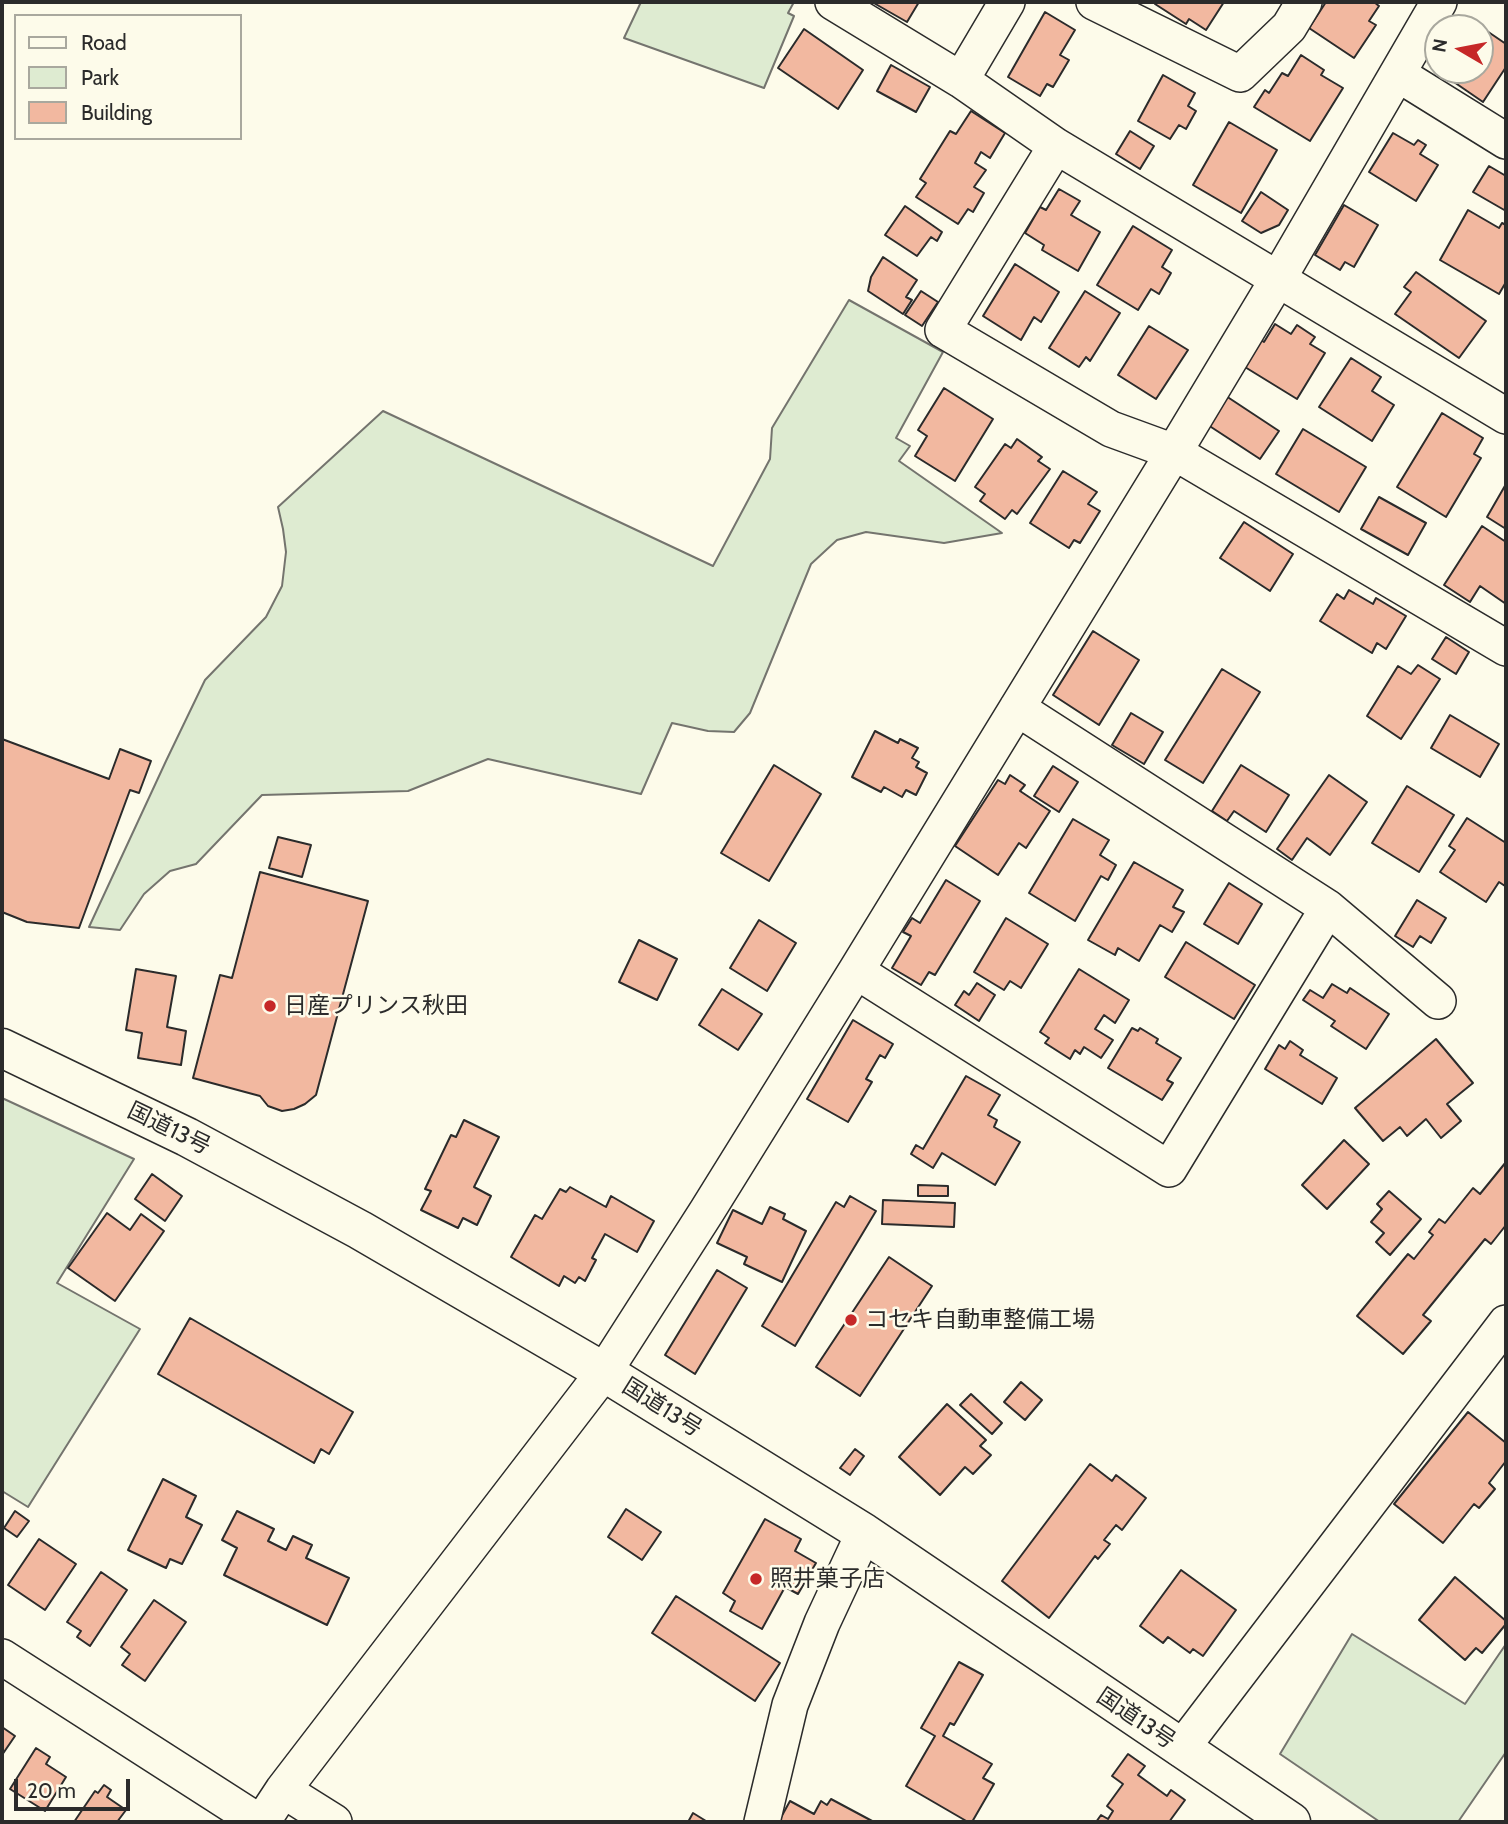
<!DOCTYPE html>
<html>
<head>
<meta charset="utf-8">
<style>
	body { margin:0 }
	#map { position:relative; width:1508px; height:1824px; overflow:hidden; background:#fdfbea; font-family:Cabin,sans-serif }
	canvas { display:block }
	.frame { position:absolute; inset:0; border:4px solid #2b2b2b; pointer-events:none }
	.legend { position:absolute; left:14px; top:14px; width:228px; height:126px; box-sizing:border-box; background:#fdfbea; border:2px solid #a9a89e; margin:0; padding:9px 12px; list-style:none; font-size:21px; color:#2b2b2b }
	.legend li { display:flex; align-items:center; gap:14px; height:35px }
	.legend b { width:35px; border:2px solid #a9a89e }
	.north { position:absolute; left:1424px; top:14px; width:70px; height:70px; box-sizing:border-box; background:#fdfbea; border:2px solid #a9a89e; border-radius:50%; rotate:280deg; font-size:19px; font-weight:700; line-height:28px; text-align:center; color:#2b2b2b }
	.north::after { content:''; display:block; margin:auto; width:24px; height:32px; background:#c62828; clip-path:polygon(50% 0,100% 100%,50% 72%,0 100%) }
	.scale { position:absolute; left:14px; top:1779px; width:116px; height:32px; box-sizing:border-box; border:4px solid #2b2b2b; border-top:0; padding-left:9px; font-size:21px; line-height:24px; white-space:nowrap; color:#2b2b2b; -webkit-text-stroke:5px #fdfbea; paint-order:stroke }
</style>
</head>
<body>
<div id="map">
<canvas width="1508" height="1824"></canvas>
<div class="frame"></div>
<ul class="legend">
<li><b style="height:9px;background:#fdfbea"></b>Road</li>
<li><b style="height:19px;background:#deebd1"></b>Park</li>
<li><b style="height:19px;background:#f2b8a0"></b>Building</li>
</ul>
<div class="north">N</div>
<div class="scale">20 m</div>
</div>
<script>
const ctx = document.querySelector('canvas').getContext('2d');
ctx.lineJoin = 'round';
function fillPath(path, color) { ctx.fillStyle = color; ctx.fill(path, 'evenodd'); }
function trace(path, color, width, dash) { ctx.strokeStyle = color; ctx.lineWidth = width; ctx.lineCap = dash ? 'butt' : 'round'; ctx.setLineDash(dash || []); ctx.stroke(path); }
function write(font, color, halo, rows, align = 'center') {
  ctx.font = font + ' Cabin,"Noto Sans JP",sans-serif'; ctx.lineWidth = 5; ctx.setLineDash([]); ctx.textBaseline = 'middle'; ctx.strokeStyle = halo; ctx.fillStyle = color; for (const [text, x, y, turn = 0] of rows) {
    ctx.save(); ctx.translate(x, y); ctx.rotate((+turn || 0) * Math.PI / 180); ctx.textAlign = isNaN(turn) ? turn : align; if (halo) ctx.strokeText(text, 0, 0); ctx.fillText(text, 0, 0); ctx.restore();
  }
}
const green = new Path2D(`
	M641 2H794L788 13 794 16 764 88 624 38Z
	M849 300 943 352 896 438 910 446 899 461 1002 533 944 543 866 532 837 540 811 564 750 713 734 732 708 731 672 723 641 794 488 759 408 791 262 795 196 864 170 871 144 894 120 930 89 927 166 761 205 680 266 617 282 586 286 552 283 529 278 507 383 411 713 566 770 459 772 428Z
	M2 1098 134 1159 57 1283 140 1329 28 1507 2 1491Z
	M1352 1634 1465 1704 1506 1644V1752L1458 1822H1380L1280 1754Z`);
fillPath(green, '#deebd1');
trace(green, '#74746e', 2);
const building = new Path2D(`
	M872 2H919L907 22Z
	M1156 2H1224L1206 30 1189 19 1186 24 1155 4Z
	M1326 2H1374L1379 6 1369 21 1376 25 1354 58 1309 28Z
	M1045 12 1075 30 1060 55 1069 60 1053 87 1047 84 1040 96 1008 77Z
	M804 29 863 70 838 109 778 68Z
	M1484 29 1506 44V67L1483 102 1451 80 1453 76 1445 70H1480V35Z
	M1301 55 1324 70 1321 75 1343 88 1310 141 1254 107 1265 90 1269 93 1282 73 1288 76Z
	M891 65 930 87 916 112 877 91Z
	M1163 75 1195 93 1188 106 1196 111 1186 129 1179 125 1170 139 1138 121Z
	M971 111 1005 133 990 158 981 152 975 163 986 170 974 187 984 193 973 212 968 209 958 224 916 197 926 183 920 179 950 131 956 134Z
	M1229 122 1277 150 1241 213 1193 185Z
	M1130 131 1154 146 1140 169 1116 154Z
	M1393 133 1414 145 1418 140 1426 145 1420 154 1438 165 1416 201 1369 172Z
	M1489 166 1506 176V211L1473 192Z
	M1059 189 1080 201 1071 215 1100 232 1078 271 1042 250 1044 245 1025 233 1040 207 1046 210Z
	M1261 192 1288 210 1279 225 1261 233 1242 221Z
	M1344 205 1378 225 1354 267 1345 262 1340 270 1315 255Z
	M905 206 942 232 937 241 931 237 917 256 885 235Z
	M1468 210 1499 228 1502 223 1506 225V282L1499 294 1440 260Z
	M1133 226 1172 250 1162 267 1171 273 1159 294 1151 289 1138 310 1097 285Z
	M883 257 917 280 906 297 912 300 903 314 868 291 871 277Z
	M1015 264 1059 292 1041 322 1034 317 1021 340 983 316Z
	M1416 272 1486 321 1459 358 1395 314 1411 292 1404 287Z
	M921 291 938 302 922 326 905 315Z
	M1085 291 1120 313 1090 361 1086 357 1079 367 1049 348Z
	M1275 324 1291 334 1297 325 1315 337 1310 344 1325 353 1297 399 1240 364 1257 337 1264 342Z
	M1149 326 1188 350 1156 399 1118 375Z
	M1351 358 1381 377 1372 391 1394 405 1372 441 1319 407Z
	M944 388 993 419 955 481 915 456 927 436 918 430Z
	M1226 396 1279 431 1260 459 1208 425Z
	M1442 413 1483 438 1474 454 1481 458 1446 517 1397 487Z
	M1303 429 1366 467 1339 512 1276 474Z
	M1017 439 1042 457 1038 461 1050 469 1017 514 1012 510 1005 519 980 501 985 494 975 487 1005 444 1011 448Z
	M1063 471 1097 492 1088 504 1100 511 1080 543 1074 540 1069 548 1030 523Z
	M1506 484V529L1487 517Z
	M1379 497 1426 523 1408 555 1361 529Z
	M1244 522 1293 554 1270 591 1220 558Z
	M1482 526 1506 542V604L1480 586 1470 602 1444 585Z
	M1349 590 1373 604 1376 598 1406 616 1386 649 1377 643 1372 653 1320 621 1337 594 1344 599Z
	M1093 631 1139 660 1099 725 1053 695Z
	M1446 637 1469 652 1456 674 1432 659Z
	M1418 665 1440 679 1401 739 1367 716 1398 666 1411 674Z
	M1222 669 1260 692 1203 783 1165 760Z
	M1131 713 1163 732 1144 764 1112 745Z
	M1450 715 1499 744 1480 777 1431 748Z
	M875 731 898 743 900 739 918 748 912 758 919 762 916 767 927 773 916 795 906 790 902 797 884 787 881 792 852 777Z
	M2 739 109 779 120 749 151 761 139 793 130 790 79 928 27 922 2 912Z
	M774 765 821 794 769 881 721 853Z
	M1241 765 1289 795 1266 832 1234 811 1227 821 1212 811Z
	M1053 766 1078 782 1059 812 1034 796Z
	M1010 775 1025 785 1020 791 1050 811 1026 848 1019 843 998 875 955 846 998 780 1005 784Z
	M1329 775 1367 802 1330 855 1307 838 1292 860 1277 849Z
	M1407 786 1454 815 1419 872 1372 843Z
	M1467 818 1506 843V885L1505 886 1499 882 1486 902 1440 872 1455 850 1449 846Z
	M1073 819 1109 840 1100 855 1116 865 1108 880 1101 876 1075 921 1029 893Z
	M278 837 311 845 302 877 269 868Z
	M1134 862 1183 890 1173 907 1184 912 1172 932 1160 925 1139 961 1118 948 1115 955 1088 940Z
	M260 872 368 901 316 1095 305 1104 294 1109 282 1111 268 1106 260 1096 193 1078 220 975 232 978Z
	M946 880 980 901 935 975 929 972 921 985 892 968 911 936 903 932 912 918 920 923Z
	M1229 883 1262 904 1238 944 1204 924Z
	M1417 900 1446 918 1431 943 1420 936 1413 947 1395 936Z
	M1006 918 1048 944 1021 988 1010 981 1004 990 974 972Z
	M759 920 796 943 767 991 730 968Z
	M639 940 677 959 657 1000 619 982Z
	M1186 942 1255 985 1234 1019 1165 977Z
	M136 969 176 976 167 1027 186 1031 181 1065 138 1058 142 1033 126 1030Z
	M1079 969 1129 1000 1115 1023 1104 1015 1095 1029 1113 1040 1101 1058 1084 1047 1080 1054 1075 1050 1070 1059 1045 1043 1049 1038 1040 1032Z
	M977 983 995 995 979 1021 955 1005 964 991 969 995Z
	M1332 984 1347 993 1350 988 1389 1014 1366 1049 1331 1026 1335 1021 1303 1000 1310 990 1323 998Z
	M722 989 762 1014 738 1050 699 1025Z
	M853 1020 893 1044 885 1058 880 1055 866 1079 872 1082 848 1122 807 1099Z
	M1132 1028 1138 1031 1140 1028 1158 1039 1156 1043 1181 1058 1167 1080 1173 1083 1162 1100 1108 1068Z
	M1436 1039 1473 1083 1447 1104 1461 1121 1441 1138 1426 1119 1407 1136 1400 1127 1383 1141 1355 1108Z
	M1290 1041 1303 1050 1300 1055 1337 1078 1322 1104 1265 1069 1279 1045 1285 1049Z
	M966 1076 1000 1095 988 1115 997 1120 994 1127 1020 1142 995 1185 942 1153 933 1168 911 1154 916 1145 923 1149Z
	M464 1120 499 1137 474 1187 491 1196 477 1225 463 1218 458 1228 421 1210 431 1191 425 1189 451 1135 456 1137Z
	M1344 1140 1369 1164 1327 1209 1302 1185Z
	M1506 1162V1225L1491 1244 1485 1239 1423 1315 1431 1321 1403 1354 1357 1316 1408 1254 1414 1259 1433 1235 1429 1232 1439 1219 1445 1223 1473 1188 1480 1194Z
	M152 1174 182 1196 165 1221 135 1199Z
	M918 1185 948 1186V1196H918Z
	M570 1187 606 1207 611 1196 654 1221 637 1252 605 1234 592 1258 596 1260 585 1281 579 1277 575 1283 564 1276 559 1286 511 1257 535 1215 542 1219 560 1189 566 1192Z
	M1389 1191 1421 1219 1390 1255 1376 1242 1384 1233 1371 1222 1382 1209 1377 1204Z
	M850 1196 876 1211 795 1346 762 1326 836 1202 844 1207Z
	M883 1200 955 1203 954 1227 882 1224Z
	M770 1207 785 1214 783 1219 806 1231 782 1282 744 1264 747 1257 717 1243 733 1210 762 1224Z
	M107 1213 130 1230 141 1214 164 1231 115 1301 68 1268Z
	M889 1257 932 1286 860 1396 816 1367Z
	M717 1270 747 1288 695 1374 665 1355Z
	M190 1318 353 1412 329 1454 321 1449 314 1463 158 1374Z
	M1021 1382 1042 1400 1025 1420 1004 1402Z
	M971 1394 1002 1423 992 1434 960 1405Z
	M947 1404 986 1440 980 1446 991 1455 973 1474 965 1467 940 1495 899 1457Z
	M1468 1412 1506 1443V1461L1489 1483 1495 1489 1479 1508 1474 1504 1443 1543 1394 1504Z
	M855 1449 864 1456 850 1475 840 1468Z
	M1090 1464 1112 1481 1116 1475 1146 1498 1122 1530 1116 1525 1104 1540 1110 1544 1098 1559 1095 1556 1049 1618 1002 1581Z
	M163 1479 196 1496 186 1517 202 1525 182 1564 170 1559 166 1568 128 1550Z
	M626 1509 661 1532 642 1560 608 1537Z
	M15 1511 29 1521 17 1537 4 1528Z
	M237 1511 274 1529 268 1541 286 1550 293 1536 312 1545 306 1558 349 1578 327 1625 224 1575 237 1548 222 1540Z
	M765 1519 801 1539 795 1551 816 1563 798 1594 785 1587 762 1629 730 1611 735 1601 723 1593Z
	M39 1539 76 1564 45 1610 8 1585Z
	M1181 1570 1236 1610 1203 1656 1193 1649 1190 1653 1168 1637 1163 1643 1140 1626Z
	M101 1572 127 1590 90 1646 77 1637 81 1631 67 1622Z
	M1455 1577 1506 1621V1624L1482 1653 1476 1648 1465 1660 1419 1620Z
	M676 1596 780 1663 755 1701 652 1633Z
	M154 1600 186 1622 145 1681 122 1665 130 1654 121 1647Z
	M959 1662 983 1675 954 1725 950 1723 943 1736 992 1764 983 1778 994 1784 972 1822H968L906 1786 935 1736 921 1728Z
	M2 1727 15 1736 2 1755Z
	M36 1748 50 1757 46 1764 66 1777 45 1811 10 1789Z
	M1128 1754 1145 1766 1138 1775 1167 1796 1171 1790 1185 1800 1169 1822H1096L1101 1815 1108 1819 1113 1811 1107 1806 1123 1784 1112 1776Z
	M104 1785 111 1790 107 1797 126 1810 117 1822H74L95 1791 98 1793Z
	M831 1799 874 1822H782L779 1821 790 1801 814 1814 821 1801 827 1805Z
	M693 1813 706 1821V1822H688Z`);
fillPath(building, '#f2b8a0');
trace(building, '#2b2b2b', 2);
const minor = new Path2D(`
	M833 2 961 80 1056 146 1506 416
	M1094 2 1240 74 1289 27 1304 2
	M1398 74 1506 141
	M961 80 1007 2
	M1056 146 943 330 1111 429 1174 452 1506 648
	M1328 908 1438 1001
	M856 971 1169 1169 1328 908 1017 708
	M2 1657 259 1822
	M1181 1749 1506 1323
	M283 1790 334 1822
	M262 1822 283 1790 604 1372 707 1211 856 971 1174 452 1278 279 1439 2
	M762 1822 790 1705 822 1623 864 1533`);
const trunk = new Path2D(`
	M2 1048 187 1137 360 1230 604 1372 864 1533 1291 1822`);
trace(minor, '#2b2b2b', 38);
trace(trunk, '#2b2b2b', 41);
trace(minor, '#fdfbea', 35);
trace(trunk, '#fdfbea', 38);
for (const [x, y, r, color] of [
	[270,1006,7,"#c62828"],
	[851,1320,7,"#c62828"],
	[756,1579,7,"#c62828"]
]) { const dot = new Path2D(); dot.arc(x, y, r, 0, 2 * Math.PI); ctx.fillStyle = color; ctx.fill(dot); trace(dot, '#fdfbea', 2.5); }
write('23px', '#2b2b2b', '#fdfbea', [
	["日産プリンス秋田",284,1006],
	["コセキ自動車整備工場",865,1320],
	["照井菓子店",770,1579]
], 'left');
write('23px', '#2b2b2b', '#fdfbea', [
	["国道13号",169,1129,26],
	["国道13号",662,1408,32],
	["国道13号",1136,1719,34]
]);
</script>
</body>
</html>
